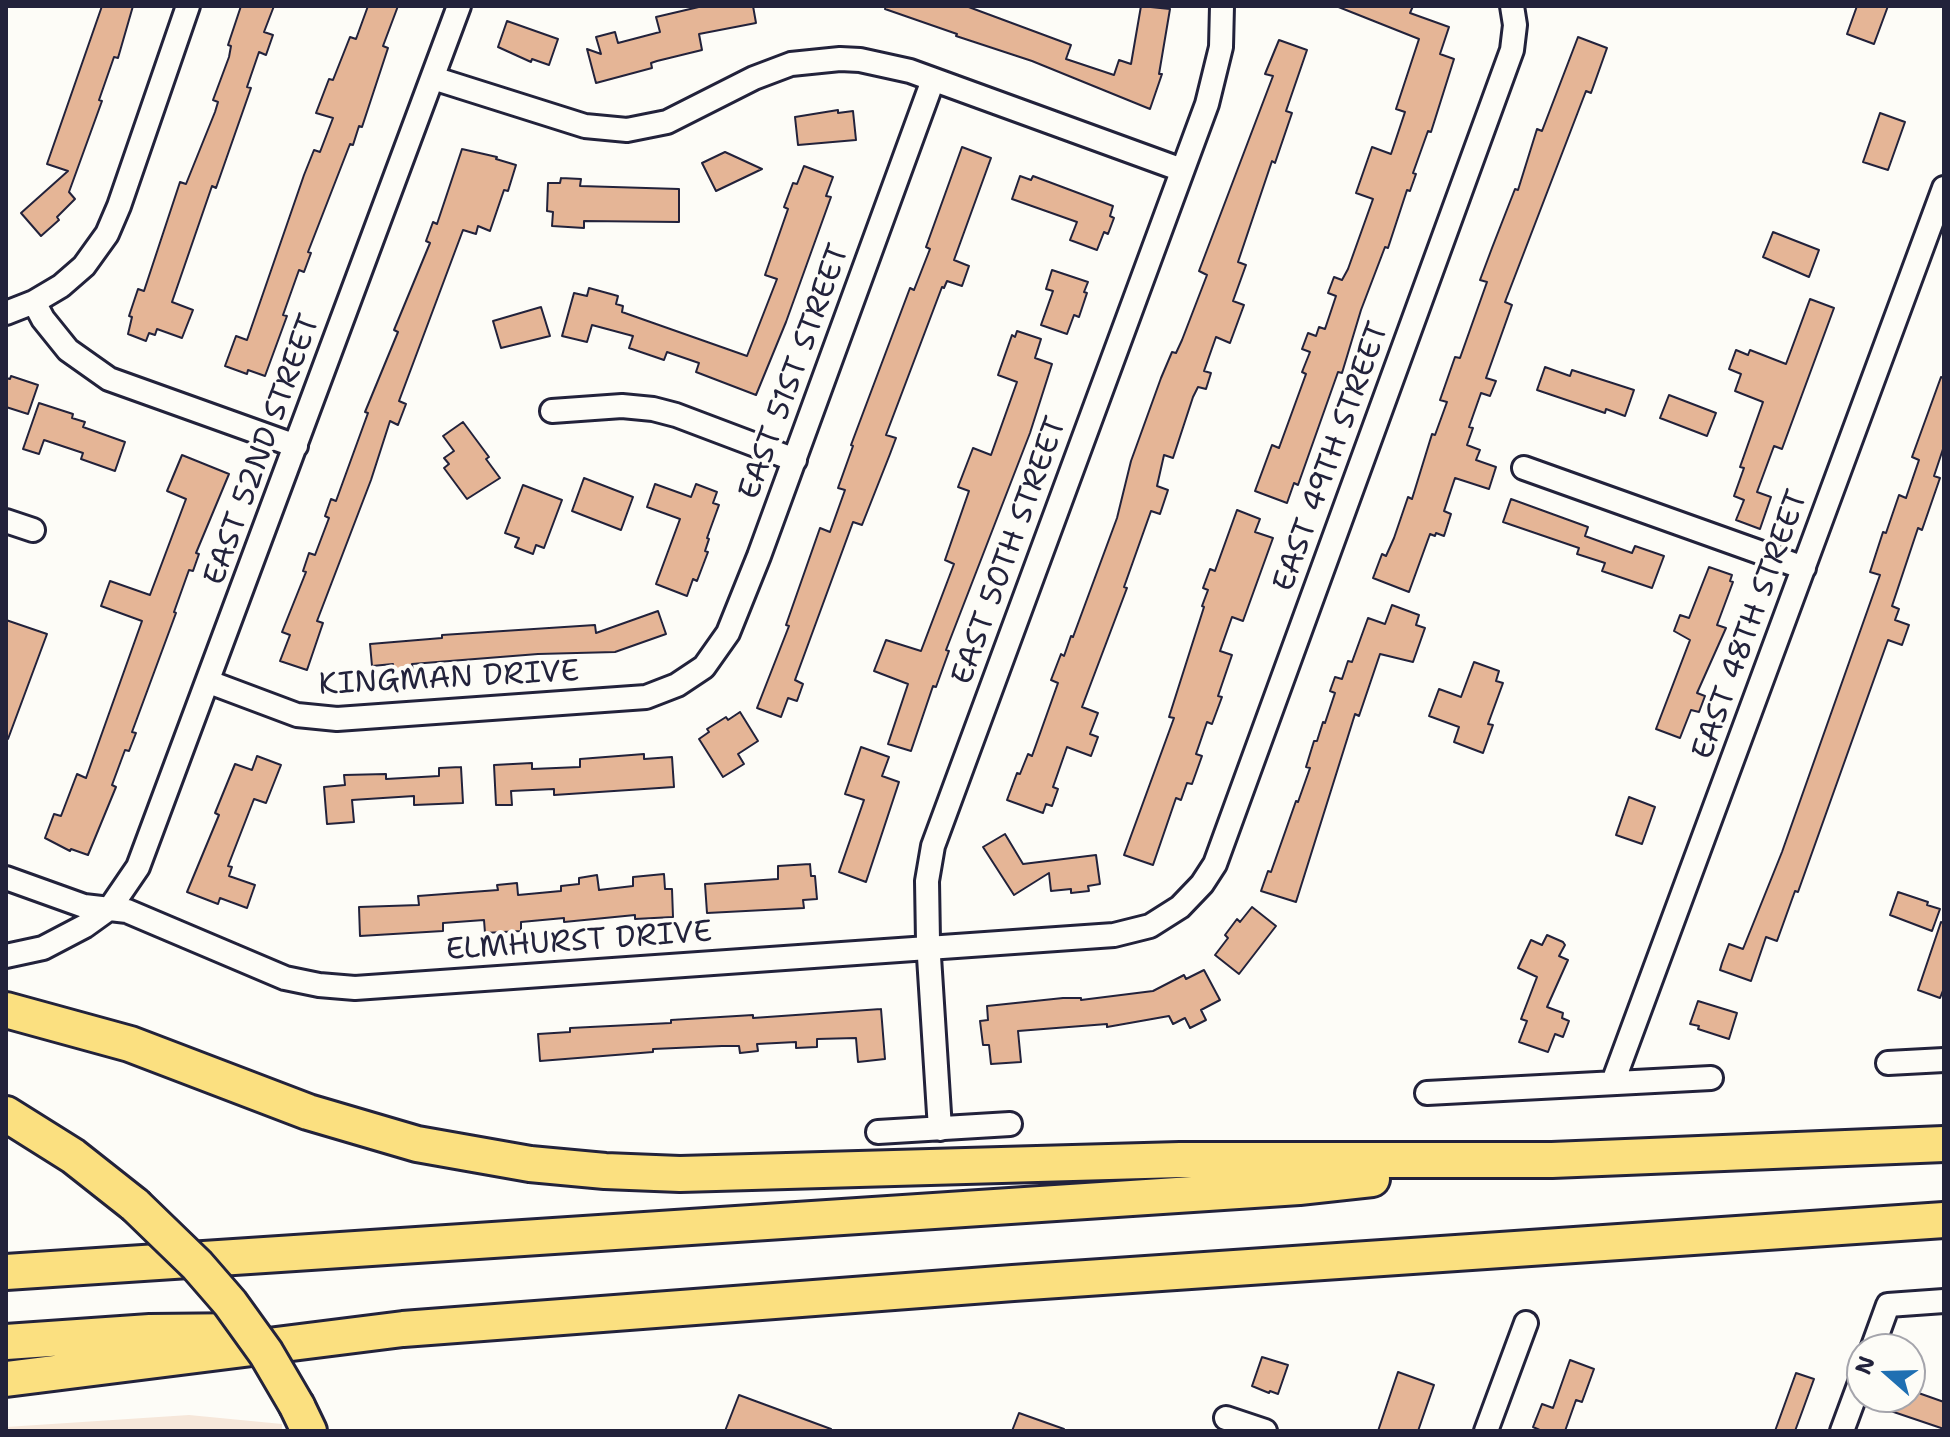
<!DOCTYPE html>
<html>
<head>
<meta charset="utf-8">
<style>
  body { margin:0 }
  #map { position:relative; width:1950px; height:1437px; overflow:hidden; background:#fdfcf7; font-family:"Shantell Sans",sans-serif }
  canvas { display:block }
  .frame { position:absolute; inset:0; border:8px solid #22223b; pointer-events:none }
  .north { position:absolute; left:1846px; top:1333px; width:80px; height:80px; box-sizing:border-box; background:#fdfcf7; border:2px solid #a5a5ac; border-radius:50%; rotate:290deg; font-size:22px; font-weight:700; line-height:32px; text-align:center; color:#22223b }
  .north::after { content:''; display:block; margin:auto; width:28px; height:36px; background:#1f6fb2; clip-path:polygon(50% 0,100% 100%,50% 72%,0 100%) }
</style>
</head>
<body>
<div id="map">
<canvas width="1950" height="1437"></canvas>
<div class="frame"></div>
<div class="north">N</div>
</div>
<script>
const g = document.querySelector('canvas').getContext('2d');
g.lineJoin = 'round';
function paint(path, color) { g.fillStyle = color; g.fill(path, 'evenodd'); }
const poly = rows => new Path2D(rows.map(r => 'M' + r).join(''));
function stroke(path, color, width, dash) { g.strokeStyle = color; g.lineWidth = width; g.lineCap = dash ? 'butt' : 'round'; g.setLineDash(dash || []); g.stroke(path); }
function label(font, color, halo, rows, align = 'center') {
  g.font = font + ' "Shantell Sans",sans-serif'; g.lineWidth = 8; g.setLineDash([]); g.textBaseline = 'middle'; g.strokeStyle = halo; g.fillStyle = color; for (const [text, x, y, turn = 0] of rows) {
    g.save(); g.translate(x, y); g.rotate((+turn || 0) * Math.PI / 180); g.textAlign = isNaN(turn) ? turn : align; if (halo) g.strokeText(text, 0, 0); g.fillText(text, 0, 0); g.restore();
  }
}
paint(poly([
  [189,1415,282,1424,282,1431,6,1431,6,1427]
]), '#f6e7da');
const building = poly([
  [102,6,133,6,118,58,114,57,99,100,102,101,69,192,75,199,57,217,59,220,41,236,21,213,68,171,47,164,102,6],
  [241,6,274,6,264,32,273,35,266,55,259,52,247,87,251,88,216,188,212,186,172,302,193,310,182,338,157,329,155,335,149,333,146,341,128,334,132,317,129,316,138,289,144,291,180,182,186,184,215,112,218,102,213,100,229,57,231,46,228,45,241,6],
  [368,6,398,6,383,46,388,48,362,127,359,126,353,145,350,144,308,252,311,253,304,272,299,270,283,315,287,316,265,376,248,370,247,374,225,366,236,336,247,340,304,175,314,150,320,152,333,118,316,113,329,79,333,80,350,37,356,39,368,6],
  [703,6,753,6,756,23,699,34,702,50,657,61,651,63,652,68,596,83,587,49,601,54,596,37,615,32,618,43,660,32,656,17,703,6],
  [886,6,966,6,1071,45,1066,59,1114,75,1119,60,1131,64,1141,6,1170,9,1159,74,1162,74,1150,109,1032,61,956,36,957,34,885,9,886,6],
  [1336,6,1413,6,1410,13,1449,27,1440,54,1454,59,1431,132,1428,131,1413,173,1416,174,1410,191,1407,190,1388,248,1385,247,1361,310,1342,373,1338,372,1298,485,1294,483,1287,503,1255,491,1272,445,1279,448,1306,374,1302,372,1310,352,1302,349,1308,333,1316,336,1319,327,1325,329,1336,296,1328,293,1334,277,1342,280,1348,269,1373,199,1356,193,1372,147,1391,154,1405,112,1396,109,1419,39,1336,6],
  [1857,6,1888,6,1874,44,1847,34,1857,6],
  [507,21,558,39,549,65,532,59,531,62,498,47,507,21],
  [1578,37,1607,48,1591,93,1586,91,1505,302,1512,305,1486,378,1496,381,1490,396,1481,393,1469,427,1473,428,1467,445,1480,450,1476,460,1496,467,1489,489,1455,478,1444,511,1451,514,1444,536,1436,533,1435,536,1430,534,1409,592,1373,578,1382,554,1386,556,1394,538,1408,497,1412,499,1432,434,1435,435,1447,402,1440,400,1455,357,1460,358,1487,282,1480,280,1492,248,1515,189,1518,190,1537,129,1542,131,1578,37],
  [1279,40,1307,50,1286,111,1292,113,1275,163,1272,161,1238,262,1246,265,1233,301,1244,305,1230,343,1216,337,1204,371,1211,373,1206,389,1198,387,1193,397,1173,458,1164,455,1157,486,1168,490,1160,514,1151,511,1124,587,1127,588,1082,707,1098,713,1090,734,1098,737,1091,756,1067,747,1053,787,1058,789,1052,806,1046,804,1043,813,1007,800,1017,773,1020,774,1028,754,1032,756,1058,683,1051,680,1061,654,1064,656,1071,636,1073,637,1117,518,1131,461,1161,378,1172,352,1176,353,1182,340,1207,275,1199,271,1273,76,1265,74,1279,40],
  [838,110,838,113,853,111,856,140,798,145,795,117,838,110],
  [1880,113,1905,122,1888,170,1863,162,1880,113],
  [962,147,991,158,954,260,969,266,962,286,947,281,944,288,942,287,886,435,896,438,890,454,862,525,853,522,795,680,803,684,797,701,788,698,781,717,757,708,789,626,786,625,820,528,830,532,845,490,838,488,853,446,851,445,910,288,914,290,930,249,926,247,962,147],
  [462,149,497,157,496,159,516,165,508,191,504,190,490,231,478,226,476,234,463,230,399,401,406,404,398,425,390,421,371,480,317,621,323,623,307,670,280,661,290,635,282,632,306,572,303,571,309,553,315,555,329,518,325,516,331,499,336,501,368,413,365,412,398,332,394,330,430,243,426,241,433,222,437,224,462,149],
  [725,152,762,169,716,191,702,163,725,152],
  [804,166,833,177,826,196,831,197,786,322,756,395,696,372,699,363,667,352,664,360,629,348,633,336,592,325,587,342,562,336,574,293,587,296,589,288,618,296,616,304,623,306,622,312,747,356,777,279,765,275,788,209,784,207,793,183,797,184,804,166],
  [1020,176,1031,180,1033,176,1113,206,1110,216,1114,218,1108,234,1104,232,1097,250,1070,240,1077,222,1012,199,1020,176],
  [561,178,581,179,580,186,679,189,679,222,584,221,584,228,552,226,553,212,547,211,548,183,560,183,561,178],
  [1773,232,1819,250,1809,277,1763,257,1773,232],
  [1052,270,1088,282,1084,292,1087,293,1079,317,1074,315,1067,334,1041,325,1053,291,1046,289,1052,270],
  [1810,299,1834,308,1782,449,1774,446,1757,492,1771,497,1760,529,1736,520,1744,500,1734,496,1744,468,1740,467,1763,402,1735,391,1741,374,1729,369,1736,350,1748,355,1750,350,1786,364,1810,299],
  [541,307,550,336,501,348,493,321,541,307],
  [1017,331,1041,339,1035,358,1052,364,1030,433,946,650,949,651,936,687,933,686,911,751,888,744,908,684,874,671,886,640,921,651,954,564,945,560,969,491,958,487,973,448,991,455,1017,382,998,375,1012,335,1015,337,1017,331],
  [1545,367,1570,376,1572,370,1634,390,1625,416,1606,409,1605,413,1537,390,1545,367],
  [11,376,38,385,28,414,6,407,6,378,10,379,11,376],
  [1941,377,1944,378,1944,446,1934,476,1940,478,1922,530,1918,528,1892,606,1899,609,1895,620,1909,625,1902,645,1888,640,1798,892,1795,891,1777,941,1766,937,1751,981,1720,970,1722,963,1729,944,1743,949,1782,852,1880,575,1870,572,1883,532,1886,533,1899,495,1906,498,1919,460,1912,457,1941,377],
  [1669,395,1716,413,1707,436,1660,418,1669,395],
  [39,403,73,414,72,418,85,422,83,427,125,442,115,471,81,459,83,453,44,440,39,454,23,449,39,403],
  [463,422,489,457,486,459,500,478,467,499,444,468,449,464,444,458,454,451,443,436,463,422],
  [182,455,229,474,196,553,199,554,193,571,189,570,174,612,176,613,132,732,136,733,129,751,125,750,112,785,116,787,88,855,71,849,70,851,45,838,54,814,61,816,77,774,86,778,142,621,101,606,110,581,150,595,186,499,167,491,182,455],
  [584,478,633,497,621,530,572,511,584,478],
  [655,484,691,497,696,484,717,492,713,503,719,505,707,538,709,539,705,551,708,552,697,581,693,579,687,596,656,584,680,519,647,507,655,484],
  [523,485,562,500,544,548,536,545,533,554,515,547,519,538,505,533,523,485],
  [1511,499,1588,527,1585,536,1632,553,1635,546,1664,556,1652,588,1602,571,1605,563,1577,554,1579,548,1503,522,1511,499],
  [1237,510,1260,519,1255,532,1273,538,1243,621,1232,617,1220,651,1232,655,1218,696,1222,697,1212,724,1207,722,1196,754,1202,756,1192,784,1187,783,1181,800,1176,798,1153,865,1124,855,1174,718,1169,717,1204,607,1202,606,1208,590,1203,588,1210,569,1215,571,1237,510],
  [1709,567,1732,575,1730,581,1733,582,1717,625,1726,628,1697,693,1705,696,1699,712,1691,710,1680,738,1656,729,1690,640,1674,631,1680,615,1689,618,1709,567],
  [1392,605,1419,615,1416,625,1425,628,1413,662,1380,654,1359,716,1355,714,1296,902,1261,891,1268,871,1271,872,1296,801,1298,802,1310,768,1306,767,1314,741,1317,741,1323,722,1325,723,1335,693,1330,691,1335,677,1342,679,1348,661,1352,662,1368,618,1385,624,1392,605],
  [658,611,666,634,615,652,538,654,412,664,413,672,394,674,393,664,372,666,370,644,442,638,442,635,595,625,596,633,658,611],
  [6,620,47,634,8,739,6,739,6,620],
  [1474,662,1499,671,1496,681,1503,683,1488,724,1493,725,1483,753,1454,742,1459,727,1429,716,1439,689,1461,697,1474,662],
  [740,712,758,741,738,754,744,764,723,777,699,739,709,732,707,729,726,717,728,720,740,712],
  [861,747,889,757,882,776,899,782,866,882,839,872,864,800,845,794,861,747],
  [644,754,644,759,672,757,674,787,554,795,554,789,511,791,512,805,496,805,494,765,532,763,532,769,580,767,580,759,644,754],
  [257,756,281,765,266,803,254,799,228,866,232,867,229,876,255,885,247,908,220,898,218,904,187,892,219,815,215,813,235,764,252,770,257,756],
  [461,767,463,803,414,805,414,796,352,800,354,822,327,824,324,787,345,785,344,775,386,774,386,779,439,776,439,768,461,767],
  [1629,797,1655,807,1642,844,1616,835,1629,797],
  [1005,834,1023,864,1096,855,1100,884,1088,886,1089,891,1071,893,1071,889,1051,891,1049,873,1014,895,983,847,1005,834],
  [810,864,811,876,815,876,817,899,803,900,804,908,707,913,705,884,778,879,778,866,810,864],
  [664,874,665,889,672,889,673,917,635,919,635,915,564,922,564,918,521,922,521,931,485,933,484,920,443,923,443,931,360,936,359,907,419,905,418,896,498,890,497,885,517,883,518,895,561,891,561,886,579,884,579,878,597,875,599,890,633,886,633,877,664,874],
  [1898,892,1928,902,1927,905,1940,909,1932,931,1890,915,1898,892],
  [1252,907,1276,926,1239,974,1215,955,1228,938,1225,935,1237,919,1240,922,1252,907],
  [1941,922,1944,923,1944,988,1940,998,1918,990,1941,922],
  [1547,935,1563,942,1565,945,1559,956,1568,960,1547,1007,1563,1013,1562,1018,1569,1021,1563,1037,1555,1034,1548,1052,1519,1042,1527,1021,1521,1019,1537,977,1518,968,1531,940,1542,945,1547,935],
  [1204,970,1220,1000,1201,1010,1206,1020,1190,1028,1185,1018,1173,1024,1169,1016,1107,1027,1107,1024,1018,1031,1021,1062,991,1064,989,1045,983,1045,980,1021,988,1020,987,1006,1063,998,1081,998,1081,1000,1153,991,1184,975,1186,979,1204,970],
  [1698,1001,1737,1013,1729,1039,1698,1029,1699,1026,1690,1024,1698,1001],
  [881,1009,885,1059,858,1062,856,1038,817,1039,817,1047,796,1048,796,1042,757,1044,758,1051,740,1053,739,1046,722,1046,653,1049,653,1052,540,1061,538,1034,570,1032,570,1028,671,1023,671,1020,753,1015,753,1018,881,1009],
  [1262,1357,1288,1365,1278,1394,1270,1391,1269,1393,1252,1386,1262,1357],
  [1570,1360,1594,1369,1582,1402,1576,1400,1565,1431,1542,1431,1533,1427,1542,1404,1553,1408,1570,1360],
  [1398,1372,1434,1385,1418,1431,1378,1431,1398,1372],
  [1796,1373,1814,1379,1802,1412,1795,1431,1775,1431,1796,1373],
  [1910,1390,1944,1402,1944,1429,1867,1403,1870,1397,1910,1397,1910,1390],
  [739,1395,831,1429,831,1431,725,1431,739,1395],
  [1019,1413,1064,1429,1063,1431,1012,1431,1019,1413]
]);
paint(building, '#e5b596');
stroke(building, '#22223b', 2);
const minor = poly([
  [433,78,585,126,627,130,667,122,754,78,791,64,840,59,860,60,910,71,1182,170],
  [34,302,43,319,68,350,109,379,296,446],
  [6,313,34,302,61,286,84,266,107,234,119,206,188,6],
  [552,411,622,406,653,409,676,415,795,460],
  [1524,468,1804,568],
  [6,521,33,530],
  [209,682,297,715,337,719,646,697,677,685,704,667,728,633,759,556,933,80],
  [6,878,84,906,127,911,285,978,319,985,355,988,1114,935,1150,926,1180,907,1202,884,1215,864,1512,50,1515,25,1512,6],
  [6,956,43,948,85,926,110,908,138,867,459,6],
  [1888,1063,1944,1060],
  [1613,1082,1944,188],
  [1427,1093,1711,1078],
  [940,1129,928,941,927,881,933,846,1207,104,1221,47,1222,6],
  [878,1132,1010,1124],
  [1872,1349,1888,1305,1944,1301],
  [1226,1418,1265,1431],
  [1486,1431,1526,1323],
  [1842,1431,1862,1377]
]);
const highway = poly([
  [6,1010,130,1044,308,1112,417,1144,530,1164,605,1171,680,1174,1180,1160,1552,1160,1944,1144],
  [6,1114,73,1156,135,1205],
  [6,1272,1299,1187,1372,1179],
  [6,1342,150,1332,249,1331],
  [6,1379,403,1329,1013,1283,1944,1220],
  [297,1406,309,1431]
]);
stroke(minor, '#22223b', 28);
stroke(highway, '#22223b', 40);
stroke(minor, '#fdfcf7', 22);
stroke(highway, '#fbe080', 34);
const highwayBridge = poly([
  [135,1205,197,1265,230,1303,266,1353,297,1406]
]);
stroke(highwayBridge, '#22223b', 40, []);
stroke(highwayBridge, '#fbe080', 34);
label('30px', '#22223b', '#fdfcf7', [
  ["EAST 51ST STREET",795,372,-70],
  ["EAST 52ND STREET",263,450,-70],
  ["EAST 49TH STREET",1332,457,-70],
  ["EAST 50TH STREET",1010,551,-70],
  ["EAST 48TH STREET",1751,625,-70],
  ["KINGMAN DRIVE",449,679,-3],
  ["ELMHURST DRIVE",579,942,-4]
]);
</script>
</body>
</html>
